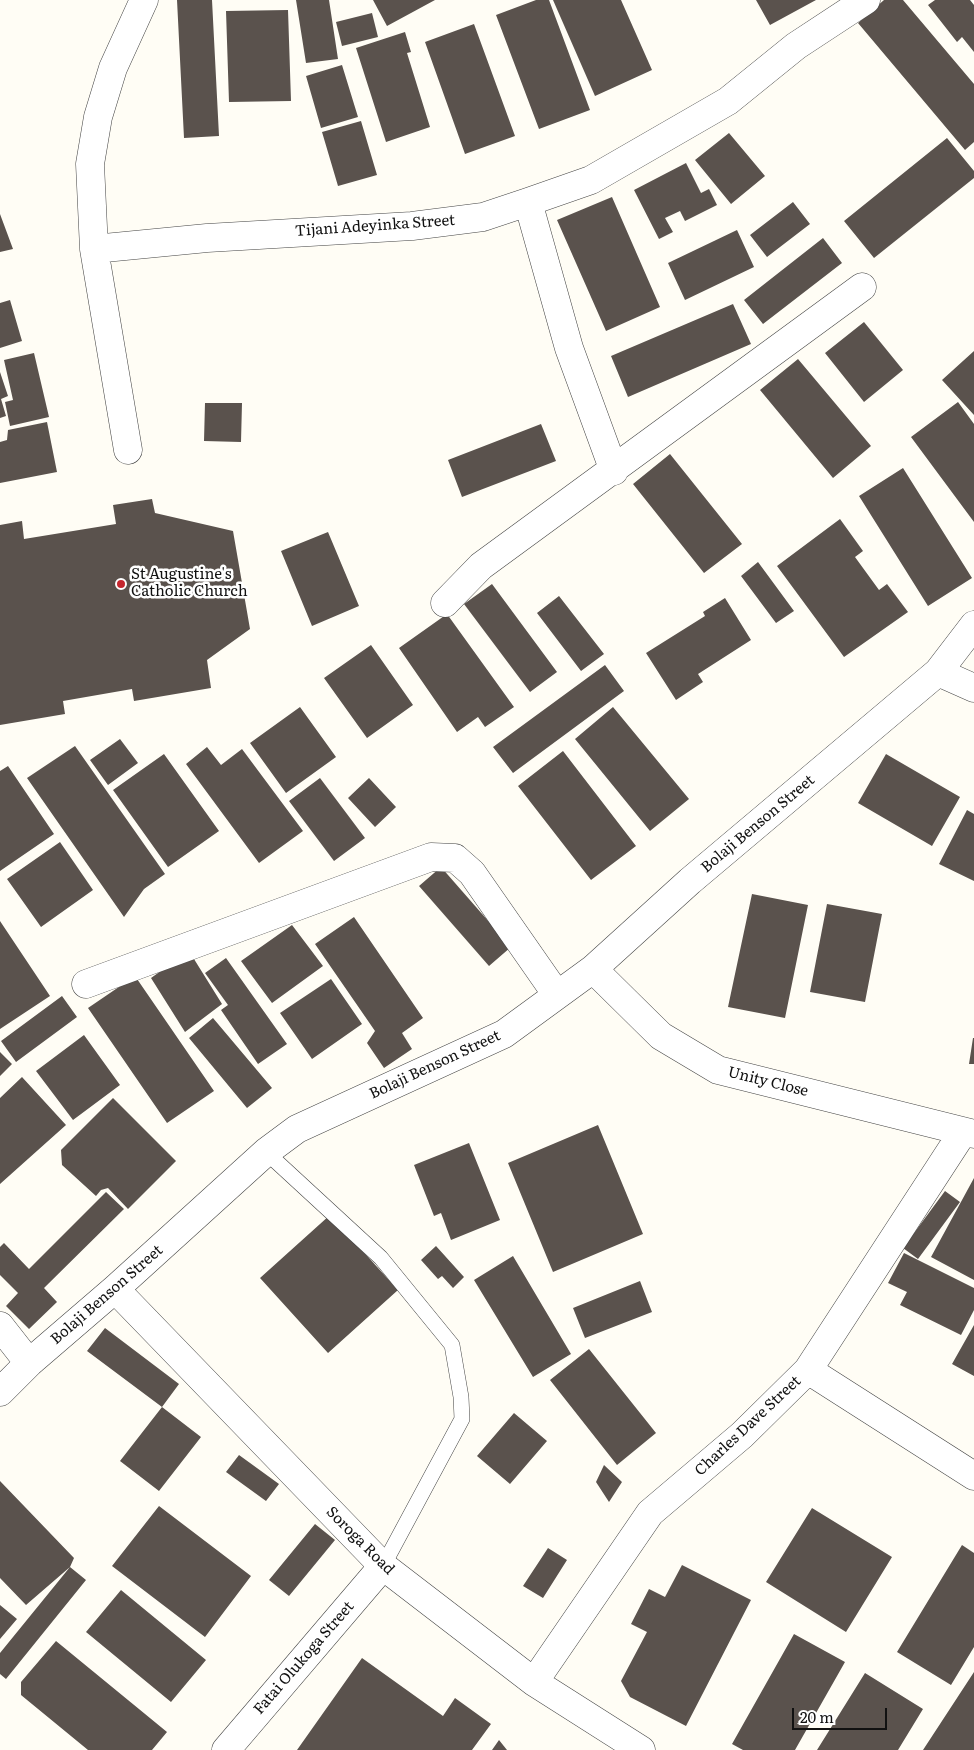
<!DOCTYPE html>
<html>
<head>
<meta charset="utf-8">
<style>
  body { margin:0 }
  #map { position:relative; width:974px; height:1750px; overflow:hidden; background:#fffdf5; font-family:Literata,serif }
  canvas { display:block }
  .scale { position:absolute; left:792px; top:1708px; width:95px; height:22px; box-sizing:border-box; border:2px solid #111; border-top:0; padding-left:6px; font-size:15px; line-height:18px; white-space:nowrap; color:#111; -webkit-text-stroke:4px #fff; paint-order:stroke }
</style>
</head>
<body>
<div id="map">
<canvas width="974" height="1750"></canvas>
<div class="scale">20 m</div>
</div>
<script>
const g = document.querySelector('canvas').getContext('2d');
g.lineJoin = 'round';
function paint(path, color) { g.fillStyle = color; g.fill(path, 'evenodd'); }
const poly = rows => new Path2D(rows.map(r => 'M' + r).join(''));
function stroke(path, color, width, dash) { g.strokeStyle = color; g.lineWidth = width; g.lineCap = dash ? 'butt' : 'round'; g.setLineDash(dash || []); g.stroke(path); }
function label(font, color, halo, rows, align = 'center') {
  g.font = font + ' Literata,serif'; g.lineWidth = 5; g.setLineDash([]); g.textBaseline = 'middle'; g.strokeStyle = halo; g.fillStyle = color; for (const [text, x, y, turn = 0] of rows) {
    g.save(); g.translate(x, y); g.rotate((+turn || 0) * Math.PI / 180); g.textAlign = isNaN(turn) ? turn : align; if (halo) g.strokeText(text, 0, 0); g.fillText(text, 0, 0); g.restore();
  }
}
paint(poly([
  [177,0,212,0,219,136,184,138],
  [296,0,329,0,338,59,306,63],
  [373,0,435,0,387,26],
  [536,0,549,0,590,110,539,129,496,15],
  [553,0,621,0,652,70,595,96],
  [756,0,816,0,770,25],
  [884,0,903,0,974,84,974,142,965,150,858,23],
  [935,0,970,0,974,5,974,52,962,37,957,42,928,5],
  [288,10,291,101,229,102,226,11],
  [372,13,378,37,342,46,336,22],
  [474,24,515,136,465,154,425,42],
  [405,32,411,52,407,53,430,127,386,142,356,48],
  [342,65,358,117,321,128,306,76],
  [361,121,377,175,338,186,322,132],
  [729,133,765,176,731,204,695,160],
  [947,138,974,171,974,178,874,258,844,221],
  [686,163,701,193,709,189,717,205,685,221,680,211,665,218,673,232,659,239,634,190],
  [612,197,660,307,606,331,557,220],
  [793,202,810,224,767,257,750,235],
  [0,214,13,249,0,252],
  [737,230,754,267,685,300,668,263],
  [823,238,842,263,763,324,744,300],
  [10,300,22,341,0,348,0,303],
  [733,304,751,344,628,397,611,356],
  [864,322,903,370,864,402,825,353],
  [974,351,974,415,942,380],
  [34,353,49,417,10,426,5,402,13,400,4,360],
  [798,359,871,446,833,478,760,390],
  [0,372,8,396,1,399,6,416,0,418],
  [958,402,974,424,974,522,911,437],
  [205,403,242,403,241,442,204,441],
  [47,422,57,472,0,483,0,442,7,440,8,430],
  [541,424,556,461,462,497,448,460],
  [670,454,742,544,704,573,633,484],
  [903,468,972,578,928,606,859,496],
  [152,499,155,513,233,531,250,629,207,660,211,688,134,701,132,689,63,701,65,714,0,725,0,525,22,521,24,539,116,524,113,505],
  [840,519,863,551,855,557,879,590,887,584,908,612,844,657,777,566],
  [328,532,359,606,312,626,281,551],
  [758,562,794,611,776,623,741,576],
  [492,584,557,672,530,692,464,604],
  [559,596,604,654,581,671,537,613],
  [725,598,751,640,698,674,703,682,676,700,646,653,705,616,703,612],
  [447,614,514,707,485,727,478,717,457,732,399,648],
  [371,645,413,705,367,738,324,678],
  [605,665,624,691,513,773,493,747],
  [300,707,336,757,286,793,250,743],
  [613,707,689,799,650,831,575,739],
  [120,739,138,763,108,785,90,760],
  [75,746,165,874,144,889,124,917,27,778],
  [207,747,221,765,242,749,303,831,259,863,186,764],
  [563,751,636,846,591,880,518,786],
  [164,754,219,831,168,867,113,790],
  [886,754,960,797,932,846,858,803],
  [8,766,54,834,0,871,0,771],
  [320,778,365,838,334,861,289,801],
  [369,778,396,807,375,827,348,798],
  [967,810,974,814,974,881,939,864],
  [60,842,93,890,41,927,7,879],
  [441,867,511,947,489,966,419,886],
  [752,894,808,905,785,1018,728,1007],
  [827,904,882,914,865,1002,810,992],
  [354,917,423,1018,402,1033,412,1049,384,1068,367,1043,375,1031,315,944],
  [0,921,50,996,0,1029],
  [292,925,323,966,272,1003,241,961],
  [189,951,222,1004,185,1032,151,978],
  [226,958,287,1044,258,1064,221,1010,228,1005,205,973],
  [135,976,214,1091,167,1123,88,1008],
  [331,979,362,1024,312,1059,280,1013],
  [62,996,77,1017,16,1062,1,1041],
  [213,1018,272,1088,247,1108,189,1038],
  [84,1035,120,1085,73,1120,36,1071],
  [973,1038,974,1038,974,1064,969,1064],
  [0,1052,12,1064,0,1076],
  [22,1077,66,1125,0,1184,0,1098],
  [113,1098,176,1161,128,1209,108,1188,101,1190,96,1196,62,1165,61,1150],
  [598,1125,643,1234,553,1272,508,1163],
  [469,1143,500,1220,451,1240,441,1213,434,1216,414,1165],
  [974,1178,974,1280,931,1257],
  [945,1191,960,1202,918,1259,903,1248],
  [106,1192,124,1209,44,1288,57,1302,29,1329,6,1306,18,1293,0,1275,0,1247,4,1243,29,1269],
  [330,1215,398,1290,328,1353,260,1278],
  [436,1246,464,1277,453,1288,442,1276,438,1279,421,1260],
  [904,1253,974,1288,974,1310,961,1335,900,1305,907,1292,888,1283],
  [513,1256,571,1354,533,1377,474,1280],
  [640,1281,652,1312,585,1338,573,1308],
  [974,1325,974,1376,952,1364],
  [105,1328,179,1384,162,1407,87,1351],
  [589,1349,656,1433,617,1465,550,1380],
  [162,1407,201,1437,159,1491,120,1461],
  [514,1413,547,1441,510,1484,477,1456],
  [239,1455,279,1484,266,1501,226,1472],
  [604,1465,622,1482,609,1502,596,1482],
  [0,1481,74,1558,70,1567,86,1580,6,1679,0,1674,0,1653,70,1567,26,1605,0,1578],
  [159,1506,251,1576,205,1637,112,1566],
  [812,1508,892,1557,846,1632,766,1582],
  [315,1524,335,1540,289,1596,269,1580],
  [962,1545,974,1553,974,1647,951,1685,897,1652],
  [548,1548,567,1560,543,1598,523,1586],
  [682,1565,751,1600,686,1726,630,1697,621,1681,647,1632,631,1624,649,1589,665,1597],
  [121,1590,206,1660,171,1702,86,1632],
  [0,1605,17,1619,0,1639],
  [794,1634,845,1662,795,1750,743,1750,732,1744],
  [56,1641,167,1732,152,1750,88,1750,21,1695,21,1682],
  [362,1658,443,1716,455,1698,491,1724,472,1750,297,1750],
  [974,1672,974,1750,923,1750],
  [865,1673,923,1709,898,1750,817,1750],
  [499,1740,507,1750,492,1750]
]), '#5a524d');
const lane = poly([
  [266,1152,381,1258,452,1345,461,1397,462,1419,383,1566]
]);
const street = poly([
  [528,202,569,348,614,471],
  [94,249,207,238,412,226,483,217,528,202,591,180,728,101,796,46,866,0],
  [128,450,94,249,90,164,98,117,113,68,144,0],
  [445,603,481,566,862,287],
  [938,672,974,688],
  [593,969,661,1036,718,1070,974,1134],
  [86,984,431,857,455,858,472,873,557,995],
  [115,1289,383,1566,534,1682,641,1750],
  [0,1326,29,1363],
  [808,1370,974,1476],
  [0,1392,29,1363,115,1289,266,1152,297,1129,504,1034,593,969,690,881,938,672,974,625],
  [534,1682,650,1513,742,1435,808,1370,963,1132],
  [226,1750,383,1566]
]);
stroke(lane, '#444', 16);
stroke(street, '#444', 29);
stroke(lane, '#fff', 15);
stroke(street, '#fff', 28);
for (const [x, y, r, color] of [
  [121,584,5,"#c4262e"]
]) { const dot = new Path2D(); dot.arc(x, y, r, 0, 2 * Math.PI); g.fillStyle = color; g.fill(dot); stroke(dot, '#fff', 2); }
label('15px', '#111', '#fff', [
  ["Tijani Adeyinka Street",375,226,-4],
  ["Bolaji Benson Street",758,824,-40],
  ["Bolaji Benson Street",435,1065,-25],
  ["Unity Close",768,1082,14],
  ["Bolaji Benson Street",107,1295,-41],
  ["Charles Dave Street",748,1426,-43],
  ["Soroga Road",360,1541,45],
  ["Fatai Olukoga Street",304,1658,-49]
]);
label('15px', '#111', '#fff', [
  ["St Augustine's",131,575],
  ["Catholic Church",131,592]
], 'left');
</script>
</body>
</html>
